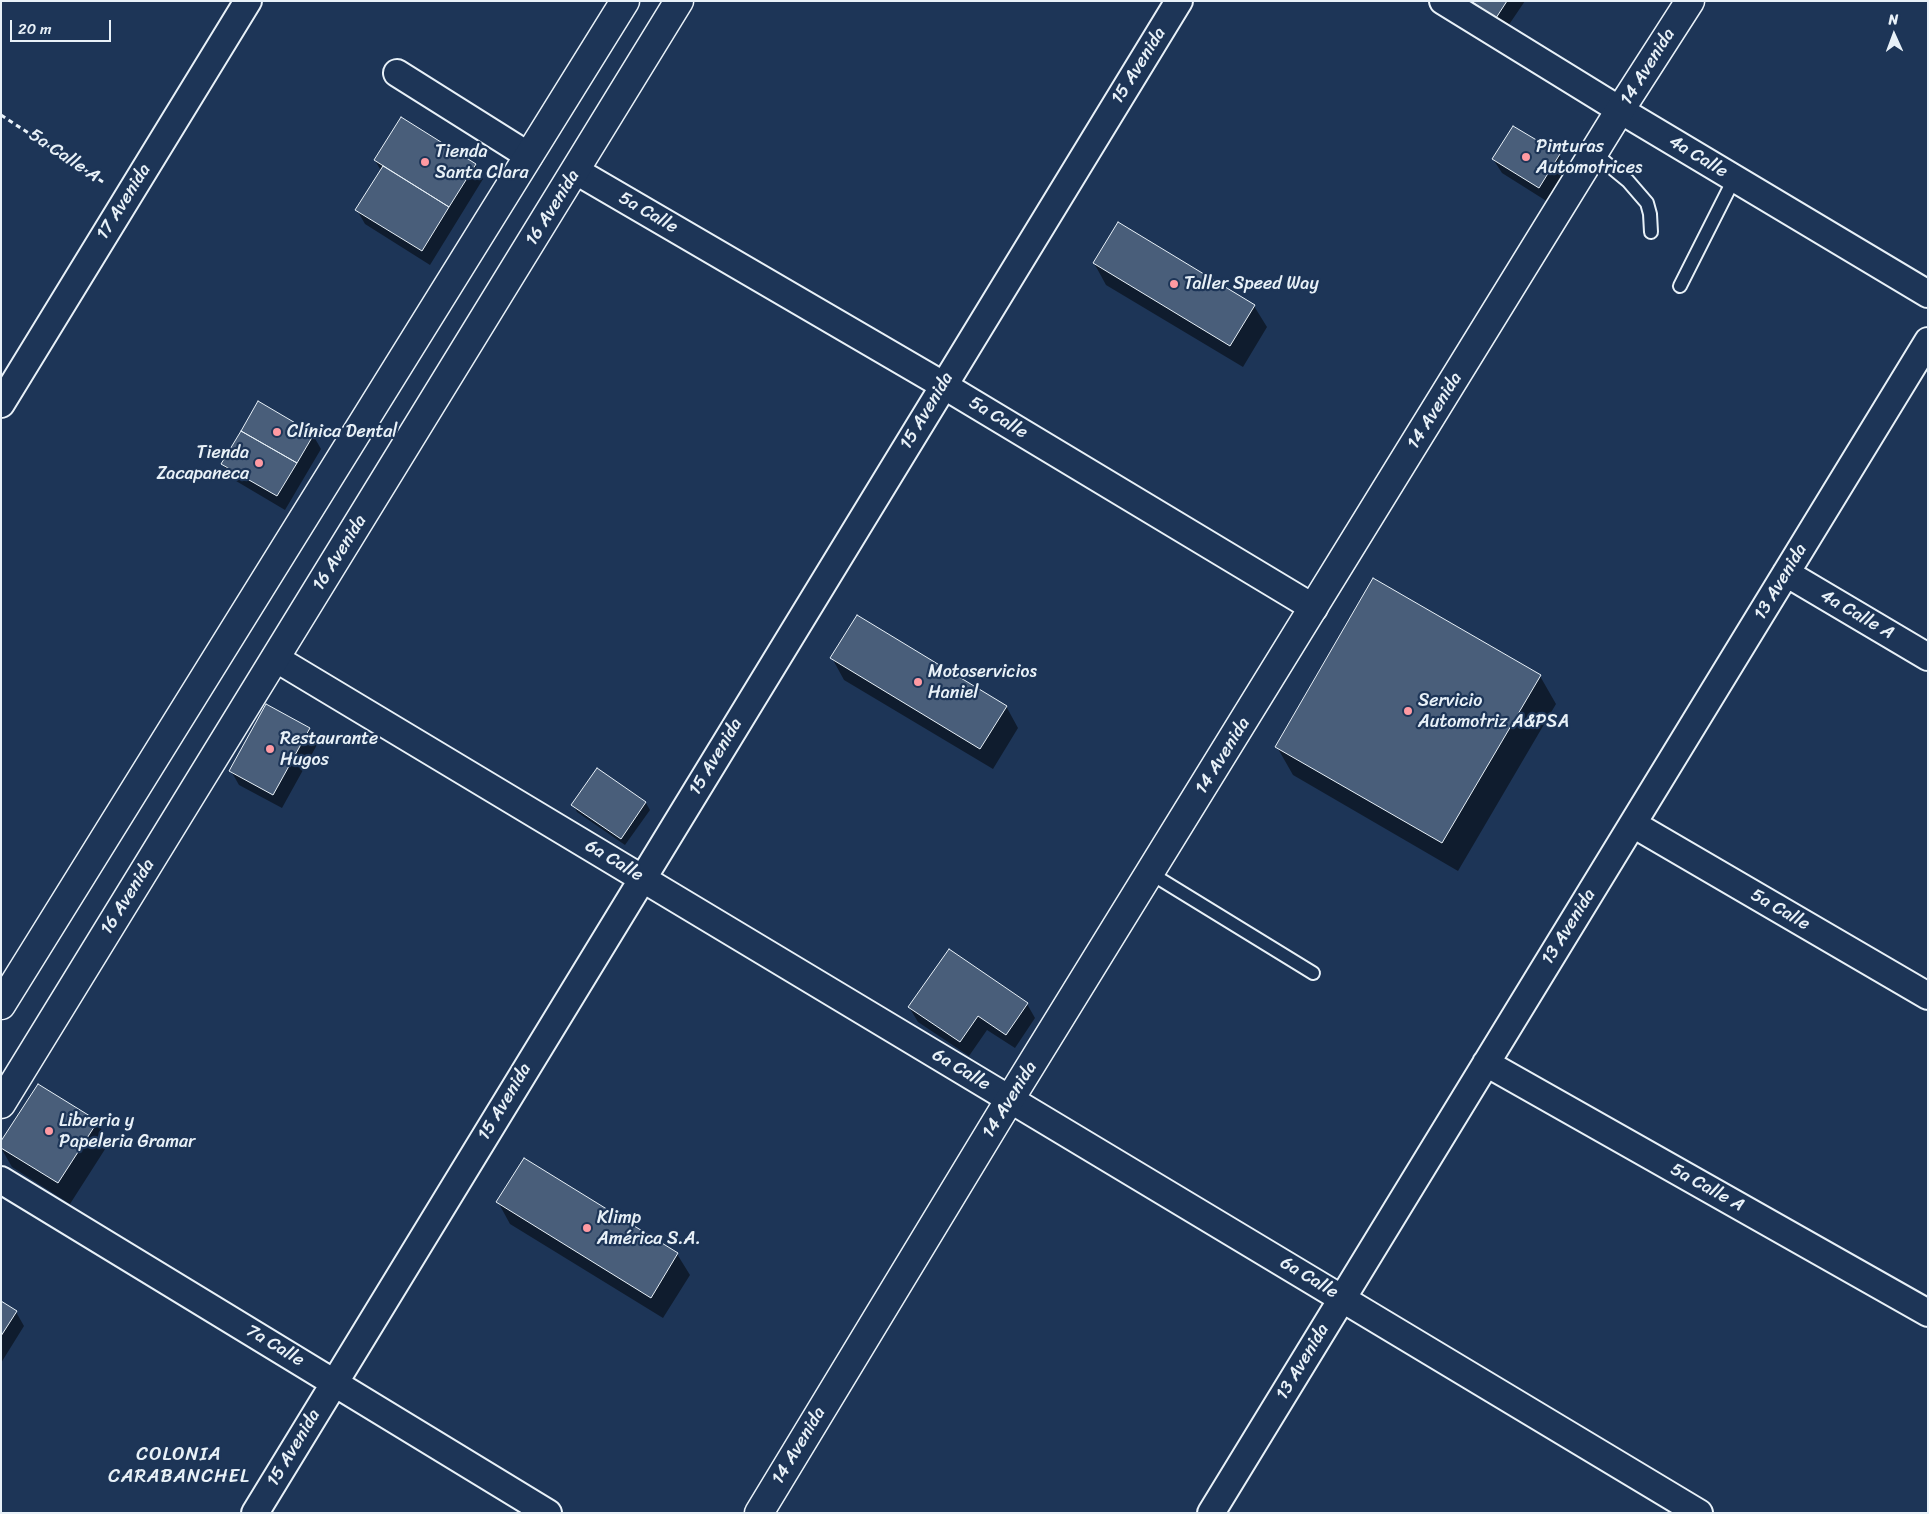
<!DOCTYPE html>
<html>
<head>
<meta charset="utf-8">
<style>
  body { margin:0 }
  #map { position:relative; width:1929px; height:1514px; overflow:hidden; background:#1d3557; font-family:Sriracha,sans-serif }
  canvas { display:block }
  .frame { position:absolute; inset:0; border:2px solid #e8f1f8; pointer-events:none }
  .north { position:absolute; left:1869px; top:10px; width:50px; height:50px; -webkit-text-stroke:4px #1d3557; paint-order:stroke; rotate:358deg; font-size:14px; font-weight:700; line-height:20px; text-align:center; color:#e8f1f8 }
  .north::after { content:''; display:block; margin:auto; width:18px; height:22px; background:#e8f1f8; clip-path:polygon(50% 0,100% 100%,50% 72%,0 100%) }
  .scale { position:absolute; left:10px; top:20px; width:101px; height:22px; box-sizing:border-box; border:2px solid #e8f1f8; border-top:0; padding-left:6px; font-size:15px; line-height:18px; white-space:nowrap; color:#e8f1f8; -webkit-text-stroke:4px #1d3557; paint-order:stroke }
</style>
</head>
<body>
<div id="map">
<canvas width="1929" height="1514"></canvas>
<div class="frame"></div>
<div class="north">N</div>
<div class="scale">20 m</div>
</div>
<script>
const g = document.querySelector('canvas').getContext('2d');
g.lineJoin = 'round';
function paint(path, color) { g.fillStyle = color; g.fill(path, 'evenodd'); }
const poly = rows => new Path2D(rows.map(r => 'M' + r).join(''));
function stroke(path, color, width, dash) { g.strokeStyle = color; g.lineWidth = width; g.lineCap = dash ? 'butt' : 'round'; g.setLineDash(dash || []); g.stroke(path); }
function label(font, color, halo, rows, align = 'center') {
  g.font = font + ' Sriracha,sans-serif'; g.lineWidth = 4.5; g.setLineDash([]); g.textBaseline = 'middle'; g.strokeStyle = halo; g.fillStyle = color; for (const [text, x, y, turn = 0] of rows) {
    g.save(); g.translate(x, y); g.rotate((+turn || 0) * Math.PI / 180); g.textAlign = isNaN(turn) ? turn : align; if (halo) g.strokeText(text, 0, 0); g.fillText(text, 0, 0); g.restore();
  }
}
paint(poly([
  [1463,1,1525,1,1504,32],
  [1559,155,1568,170,1548,202,1502,173,1493,159],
  [375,160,475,165,483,179,430,265,365,224,357,210,381,171],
  [1094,263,1254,306,1267,327,1243,367,1106,285],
  [313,435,321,449,285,510,231,478,223,464],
  [832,658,1006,706,1018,728,993,769,844,680],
  [1540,676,1556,704,1458,871,1293,775,1277,747],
  [309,729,318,743,282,808,239,785,231,771],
  [597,770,646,803,650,810,625,845,577,812,573,805],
  [1027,1004,1035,1018,1015,1048,987,1030,969,1056,918,1022,909,1007],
  [97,1122,109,1143,70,1204,12,1167,1,1148,1,1144],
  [498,1202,677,1254,690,1275,663,1318,510,1224],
  [1,1303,16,1312,24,1326,1,1363]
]), '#0007');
const building = poly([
  [1471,1,1507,1,1496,18,1471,1],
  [401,117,476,164,449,207,374,160,401,117],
  [1513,126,1560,154,1539,188,1492,159,1513,126],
  [383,166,449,207,422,251,355,210,383,166],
  [1118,222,1255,305,1230,346,1093,263,1118,222],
  [258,401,314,434,297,463,241,431,258,401],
  [241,431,297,463,277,496,221,464,241,431],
  [1373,578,1541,675,1442,843,1275,747,1373,578],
  [857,615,1007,706,980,749,830,658,857,615],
  [266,704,310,728,273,795,229,771,266,704],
  [597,768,646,802,621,839,571,805,597,768],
  [949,949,1028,1003,1006,1035,978,1016,960,1042,908,1007,949,949],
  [38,1084,98,1121,58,1183,1,1148,1,1141,38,1084],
  [524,1158,678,1253,651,1298,496,1202,524,1158],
  [1,1301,17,1311,1,1336,1,1301]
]);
paint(building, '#495e7a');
stroke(building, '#e8f1f8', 1);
const service = poly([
  [1594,153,1628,181,1647,203,1650,214,1651,232],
  [1680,286,1734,179],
  [1150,873,1313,973]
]);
const minor = poly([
  [1443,1,1620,110,1928,294],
  [397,73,529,156],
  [576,171,943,385,1314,608],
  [1,404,248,1],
  [1786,573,1928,657],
  [275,658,1699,1513],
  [1633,824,1928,996],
  [1486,1063,1928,1313],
  [1,1180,548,1513],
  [255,1513,1179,1],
  [1211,1513,1928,341]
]);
const tertiary = poly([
  [759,1513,1010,1099,1620,110,1690,1]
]);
const secondary = poly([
  [1,1005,625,1],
  [1,1104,679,1]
]);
stroke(service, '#e8f1f8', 16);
stroke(minor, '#e8f1f8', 30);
stroke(tertiary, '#e8f1f8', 31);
stroke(secondary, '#e8f1f8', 31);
stroke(poly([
  [1,115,103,182]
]), '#e8f1f8', 3, [5, 4]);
stroke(service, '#1d3557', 12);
stroke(minor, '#1d3557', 26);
stroke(tertiary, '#1d3557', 28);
stroke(secondary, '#1d3557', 28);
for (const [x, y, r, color] of [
  [1526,157,5,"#ff9aa2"],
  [425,162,5,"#ff9aa2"],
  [1174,284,5,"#ff9aa2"],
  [277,432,5,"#ff9aa2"],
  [259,463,5,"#ff9aa2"],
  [918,682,5,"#ff9aa2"],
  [1408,711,5,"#ff9aa2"],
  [270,749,5,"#ff9aa2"],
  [49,1131,5,"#ff9aa2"],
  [587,1228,5,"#ff9aa2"]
]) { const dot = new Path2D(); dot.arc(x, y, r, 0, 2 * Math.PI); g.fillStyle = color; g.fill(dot); stroke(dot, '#1d3557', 2); }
label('18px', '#e8f1f8', '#1d3557', [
  ["15 Avenida",1139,66,-58],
  ["14 Avenida",1648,67,-58],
  ["5a Calle A",64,156,34],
  ["4a Calle",1698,157,31],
  ["17 Avenida",124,202,-58],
  ["16 Avenida",553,208,-58],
  ["5a Calle",648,213,30],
  ["15 Avenida",927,411,-59],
  ["14 Avenida",1435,411,-58],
  ["5a Calle",998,418,31],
  ["16 Avenida",340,553,-58],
  ["13 Avenida",1781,582,-59],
  ["4a Calle A",1857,615,30],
  ["14 Avenida",1223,756,-58],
  ["15 Avenida",716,757,-59],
  ["6a Calle",614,861,31],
  ["16 Avenida",128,897,-58],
  ["5a Calle",1780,910,30],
  ["13 Avenida",1569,927,-58],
  ["6a Calle",961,1070,31],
  ["14 Avenida",1010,1100,-58],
  ["15 Avenida",505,1102,-59],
  ["5a Calle A",1707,1188,29],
  ["6a Calle",1309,1278,31],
  ["7a Calle",275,1346,31],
  ["13 Avenida",1303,1362,-59],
  ["14 Avenida",799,1446,-59],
  ["15 Avenida",294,1448,-59]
]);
label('18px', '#e8f1f8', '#1d3557', [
  ["Pinturas",1536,147],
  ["Automotrices",1536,168],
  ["Tienda",435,152],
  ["Santa Clara",435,173],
  ["Taller Speed Way",1184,284],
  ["Clínica Dental",287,432],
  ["Tienda",249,453,"right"],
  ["Zacapaneca",249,474,"right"],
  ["Motoservicios",928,672],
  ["Haniel",928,693],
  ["Servicio",1418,701],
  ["Automotriz A&PSA",1418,722],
  ["Restaurante",280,739],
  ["Hugos",280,760],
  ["Libreria y",59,1121],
  ["Papeleria Gramar",59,1142],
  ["Klimp",597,1218],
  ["América S.A.",597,1239]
], 'left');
g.letterSpacing = '1px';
label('19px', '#e8f1f8', '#1d3557', [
  ["COLONIA",179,1455],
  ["CARABANCHEL",179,1477]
]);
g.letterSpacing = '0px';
</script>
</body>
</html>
